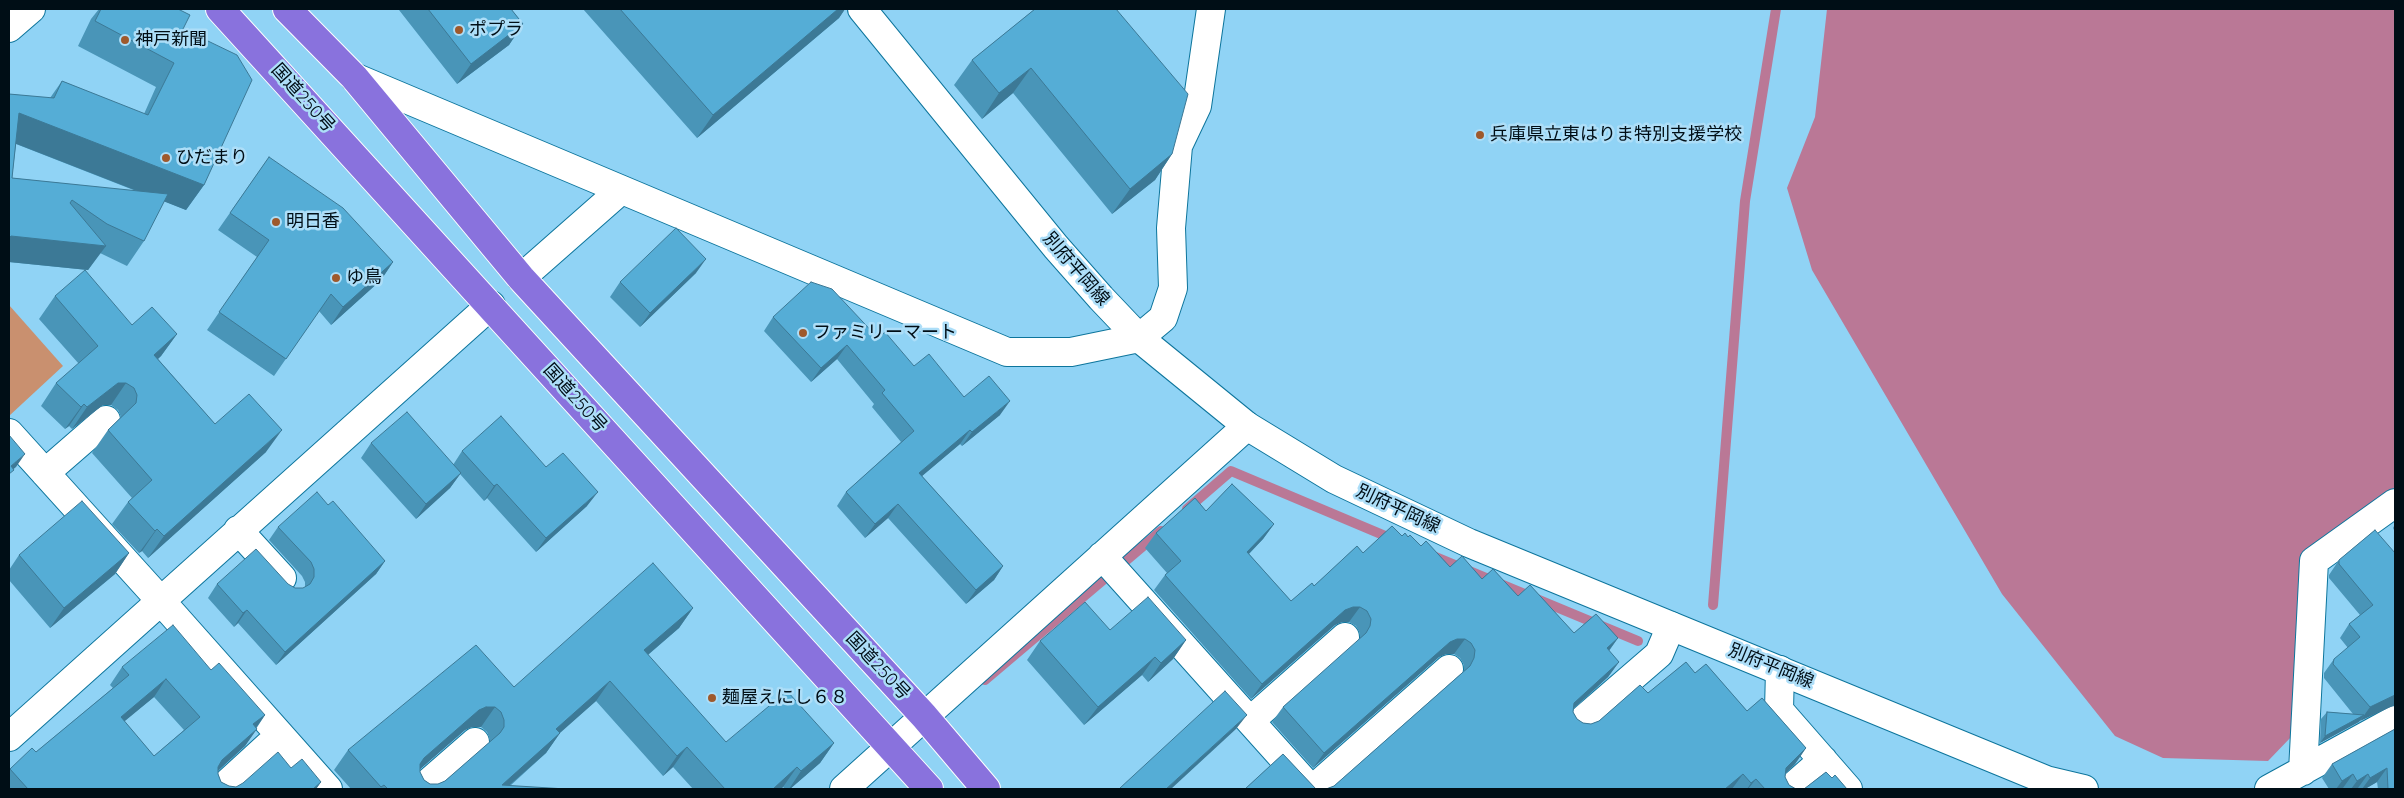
<!DOCTYPE html>
<html>
<head>
<meta charset="utf-8">
<style>
  body { margin:0 }
  #map { position:relative; width:2404px; height:798px; overflow:hidden; background:#90d3f5; font-family:Quicksand,sans-serif }
  canvas { display:block }
  .frame { position:absolute; inset:0; border:10px solid #000e16; pointer-events:none }
</style>
</head>
<body>
<div id="map">
<canvas width="2404" height="798"></canvas>
<div class="frame"></div>
</div>
<script>
const g = document.querySelector('canvas').getContext('2d');
g.lineJoin = 'round';
function paint(path, color) { g.fillStyle = color; g.fill(path, 'evenodd'); }
const poly = rows => new Path2D(rows.map(r => 'M' + r).join(''));
function stroke(path, color, width, dash) { g.strokeStyle = color; g.lineWidth = width; g.lineCap = dash ? 'butt' : 'round'; g.setLineDash(dash || []); g.stroke(path); }
function label(font, color, halo, rows, align = 'center') {
  g.font = font + ' Quicksand,"Noto Sans JP",sans-serif'; g.lineWidth = 5; g.setLineDash([]); g.textBaseline = 'middle'; g.strokeStyle = halo; g.fillStyle = color; for (const [text, x, y, turn = 0] of rows) {
    g.save(); g.translate(x, y); g.rotate((+turn || 0) * Math.PI / 180); g.textAlign = isNaN(turn) ? turn : align; if (halo) g.strokeText(text, 0, 0); g.fillText(text, 0, 0); g.restore();
  }
}
paint(poly([
  [9,305,63,366,9,416]
]), '#c9906f');
paint(poly([
  [1827,9,2395,9,2395,487,2301,555,2292,736,2268,761,2163,758,2115,736,2002,594,1812,270,1787,188,1815,117]
]), '#ba7896');
stroke(poly([
  [1187,509,1231,471,1395,540],
  [1431,555,1638,641],
  [1713,605,1745,201,1776,9],
  [985,680,1161,531]
]), '#ba7896', 10);
const street = poly([
  [521,278,621,190],
  [1139,338,1163,318,1173,288,1171,228,1178,146,1197,106,1211,9],
  [9,433,160,600,328,789],
  [45,473,106,420],
  [238,530,282,578],
  [1102,556,1311,789],
  [1780,670,1779,710,1848,789],
  [1250,721,1345,637],
  [1578,724,1659,654,1671,626],
  [9,737,491,305],
  [2303,771,2314,561,2395,503],
  [221,789,280,735],
  [421,789,475,742],
  [844,789,1247,426],
  [1313,789,1449,669],
  [1790,789,1823,760],
  [2269,789,2395,720]
]);
const secondary = poly([
  [862,9,1056,247,1101,298,1139,338,1247,426,1334,479,1469,543,2046,780,2084,789],
  [9,28,31,9],
  [354,77,1007,352,1071,352,1139,338]
]);
const highway = poly([
  [220,9,929,789],
  [287,9,354,77,521,278,924,716,986,789]
]);
stroke(street, '#0d759c', 30);
stroke(secondary, '#0d759c', 30);
stroke(highway, '#fff', 30);
stroke(street, '#fff', 28);
stroke(secondary, '#fff', 28);
stroke(highway, '#8972dd', 28);
paint(poly([
  [99,9,178,9,183,29,204,185,186,210,164,201,144,241,127,266,100,253,88,270,9,262,9,94,50,98,62,81,144,114,156,87,78,46,91,19],
  [16,144,136,191,12,178],
  [400,9,511,9,523,24,509,45,457,84,399,10],
  [583,9,845,9,839,18,697,138],
  [1035,9,1172,154,1155,180,1112,214,1013,93,982,119,954,85,972,60],
  [269,157,393,262,381,280,331,325,319,311,274,376,207,330,257,257,218,230],
  [696,273,640,327,610,297,620,282],
  [55,296,132,325,177,334,161,356,158,359,215,424,266,452,148,558,142,551,139,553,112,524,128,502,132,498,92,453,108,430,121,417,118,410,111,405,103,405,72,429,69,426,65,429,41,406,56,383,79,364,39,319],
  [773,317,878,338,914,366,964,397,1000,415,962,446,960,444,922,476,1003,566,994,580,966,604,888,518,865,538,837,506,846,492,901,442,872,407,874,404,837,359,811,382,764,331],
  [371,443,453,465,462,451,546,467,587,506,536,552,487,498,484,501,460,474,450,488,416,519,361,458],
  [1232,484,1274,524,1263,539,1249,554,1291,601,1312,583,1314,586,1357,546,1363,553,1392,526,1402,536,1405,533,1408,537,1410,535,1421,546,1426,541,1450,567,1462,556,1482,579,1493,569,1518,596,1530,585,1574,633,1596,614,1618,638,1609,651,1619,662,1608,677,1574,709,1573,712,1577,719,1583,723,1591,724,1599,721,1640,685,1648,693,1686,662,1695,673,1706,664,1747,711,1762,698,1806,748,1795,764,1786,773,1785,777,1789,785,1796,789,1804,789,1826,772,1832,778,1835,775,1847,789,1245,789,1283,754,1316,789,1326,789,1334,786,1464,671,1464,665,1460,658,1454,654,1446,654,1439,657,1313,768,1272,722,1283,707,1360,639,1360,634,1356,626,1349,622,1342,622,1335,625,1251,699,1154,590,1165,575,1167,573,1145,548,1156,533,1195,498,1206,511],
  [328,505,385,561,376,574,276,665,238,623,234,627,208,598,217,584,295,588,303,588,305,587,305,582,302,576,269,540,278,527],
  [2395,524,2395,532,2393,528],
  [2375,530,2395,704,2359,721,2320,743,2321,719,2327,712,2353,714,2324,678,2324,673,2334,659,2348,648,2340,638,2349,624,2360,615,2329,578,2329,575,2339,560],
  [129,553,115,574,50,628,9,580,9,570,19,555],
  [693,608,679,628,648,655,726,742,834,743,820,763,790,789,785,789,783,787,781,789,693,789,673,767,663,776,596,701,559,733,560,733,546,753,510,786,566,789,351,789,334,770,348,750,514,687],
  [472,727,481,727,487,732,490,740,490,742,445,781,438,784,430,784,424,780,420,772,420,769,465,730],
  [1110,630,1186,640,1173,659,1148,682,1142,675,1084,725,1027,660,1040,641],
  [122,667,211,670,265,715,245,746,218,771,218,774,221,782,229,786,236,787,291,768,321,782,316,789,9,789,9,771,10,769,36,752,113,688,110,685],
  [154,697,184,730,154,756,124,721],
  [2395,729,2395,789,2378,789,2377,782,2365,789,2359,789,2358,788,2356,789,2344,789,2343,788,2341,789,2329,789,2322,778,2332,764]
]), '#4995b8');
paint(poly([
  [838,9,845,9,839,18,697,138,713,115],
  [523,24,509,45,457,84,471,64],
  [1031,68,1013,93,982,119,999,93],
  [19,113,204,185,186,210,9,141],
  [1172,154,1155,180,1112,214,1130,189],
  [11,236,106,246,88,270,9,262,9,238],
  [706,259,696,273,640,327,650,313],
  [393,262,381,280,331,325,343,307],
  [177,334,161,356,138,377,154,355],
  [847,345,837,359,811,382,821,368],
  [118,383,126,383,111,405,103,405,72,429,87,407],
  [1010,401,1000,415,962,446,972,432],
  [84,404,69,426,65,429,81,407],
  [282,430,266,452,148,558,164,536],
  [970,430,960,444,909,487,919,473],
  [25,454,16,467,9,473,11,466],
  [461,473,450,488,416,519,426,504],
  [497,484,487,498,484,501,494,486],
  [598,492,587,506,536,552,546,538],
  [898,504,888,518,865,538,875,524],
  [1274,524,1263,539,1236,567,1247,552],
  [157,529,142,551,139,553,155,531],
  [129,553,115,574,50,628,64,608],
  [385,561,376,574,276,665,285,652],
  [1003,566,994,580,966,604,976,590],
  [1353,607,1360,607,1349,622,1342,622,1335,625,1251,699,1262,684,1345,610],
  [693,608,679,628,630,670,644,650],
  [247,610,238,623,234,627,243,613],
  [1618,638,1607,653,1607,648],
  [1457,639,1465,639,1454,654,1446,654,1439,657,1313,768,1324,753,1450,642],
  [1186,640,1173,659,1148,682,1161,663],
  [1155,657,1142,675,1084,725,1098,707],
  [1619,662,1608,677,1563,718,1574,703],
  [166,679,154,697,108,735,121,717],
  [610,681,596,701,542,749,556,729],
  [2395,695,2395,705,2360,721,2370,707],
  [486,707,495,707,481,727,472,727,465,730,410,778,424,758,479,710],
  [265,715,253,732,253,724],
  [1247,715,1236,729,1171,789,1166,789],
  [2364,715,2359,722,2320,743,2325,736],
  [257,729,245,746,210,778,222,760],
  [560,733,546,753,505,789,502,785],
  [834,743,820,763,790,789,789,789,801,771],
  [687,747,673,767,663,776,677,756],
  [1806,748,1795,764,1775,784,1786,768],
  [797,767,783,787,781,789,773,789],
  [2387,768,2377,782,2365,789,2362,789,2370,778],
  [1743,774,1732,789,1725,789],
  [2353,774,2343,788,2341,789,2336,789,2342,781],
  [2368,774,2358,788,2356,789,2351,789,2357,781],
  [1756,779,1748,789,1747,789,1751,783],
  [321,782,316,789,313,789]
]), '#3c7996');
const building = poly([
  [101,9,178,9,190,15,183,29,237,55,252,80,204,185,19,113,12,178,168,194,144,241,107,224,72,200,70,203,106,246,11,236,9,238,9,94,54,98,62,81,148,115,174,63,95,21,101,9],
  [428,9,511,9,523,24,471,64,428,9],
  [620,9,838,9,713,115,620,9],
  [1035,9,1116,9,1188,94,1172,154,1130,189,1031,68,999,93,972,60,1035,9],
  [269,157,343,208,393,262,343,307,331,294,286,359,219,312,269,240,230,213,269,157],
  [676,228,706,259,650,313,620,282,676,228],
  [85,270,132,325,152,307,177,334,154,355,215,424,249,394,282,430,164,536,157,529,155,531,128,502,152,480,108,430,136,403,137,395,134,388,126,383,118,383,87,407,84,404,81,407,56,383,98,346,55,296,85,270],
  [811,282,832,289,878,338,885,332,914,366,929,354,964,397,989,376,1010,401,972,432,970,430,919,473,1003,566,976,590,898,504,875,524,846,492,914,431,882,393,885,390,847,345,821,368,773,317,811,282],
  [407,412,461,473,426,504,371,443,407,412],
  [501,416,546,467,563,453,598,492,546,538,497,484,494,486,462,451,501,416],
  [9,435,25,454,11,466,14,470,9,474,9,435],
  [1232,484,1274,524,1247,552,1291,601,1312,583,1314,586,1357,546,1363,553,1392,526,1402,536,1405,533,1408,537,1410,535,1421,546,1426,541,1450,567,1462,556,1482,579,1493,569,1518,596,1530,585,1574,633,1596,614,1618,638,1607,648,1619,662,1574,703,1573,712,1577,719,1583,723,1591,724,1599,721,1640,685,1648,693,1686,662,1695,673,1706,664,1747,711,1762,698,1806,748,1786,768,1785,777,1789,785,1796,789,1804,789,1826,772,1832,778,1835,775,1847,789,1765,789,1756,779,1751,783,1743,774,1725,789,1245,789,1283,754,1316,789,1326,789,1334,786,1470,666,1474,658,1475,650,1471,643,1465,639,1457,639,1450,642,1324,753,1283,707,1366,633,1370,626,1371,619,1367,611,1360,607,1353,607,1345,610,1262,684,1165,575,1181,561,1156,533,1195,498,1206,511,1232,484],
  [317,492,328,505,333,501,385,561,285,652,247,610,243,613,217,584,256,549,288,584,295,588,303,588,310,584,314,577,314,569,311,562,278,527,317,492],
  [82,501,129,553,64,608,19,555,82,501],
  [2375,530,2395,553,2395,695,2370,707,2333,664,2334,659,2360,637,2349,624,2373,605,2339,564,2339,560,2375,530],
  [653,563,693,608,644,650,726,742,787,691,834,743,801,771,797,767,773,789,725,789,687,747,677,756,610,681,556,729,560,733,502,785,566,789,388,789,384,785,381,787,348,750,476,645,514,687,653,563],
  [486,707,495,707,501,712,504,720,504,727,500,733,445,781,438,784,430,784,424,780,420,772,420,764,424,758,479,710,486,707],
  [1148,597,1186,640,1161,663,1155,657,1098,707,1040,641,1085,602,1110,630,1148,597],
  [173,625,211,670,219,663,265,715,253,724,257,729,222,760,218,767,218,774,221,782,229,786,236,787,243,783,278,752,291,768,302,759,321,782,313,789,28,789,10,769,32,748,36,752,129,675,122,667,173,625],
  [166,679,200,717,154,756,121,717,166,679],
  [1225,691,1247,715,1166,789,1122,789,1120,788,1225,691],
  [2327,712,2364,715,2325,736,2327,712],
  [2395,729,2395,789,2388,789,2387,768,2370,778,2368,774,2357,781,2353,774,2342,781,2332,764,2395,729]
]);
paint(building, '#55add6');
stroke(building, '#3c7996', 1);
for (const [x, y, r, color] of [
  [459,30,5,"#9e592c"],
  [125,40,5,"#9e592c"],
  [1480,135,5,"#9e592c"],
  [166,158,5,"#9e592c"],
  [276,222,5,"#9e592c"],
  [336,278,5,"#9e592c"],
  [803,333,5,"#9e592c"],
  [712,698,5,"#9e592c"]
]) { const dot = new Path2D(); dot.arc(x, y, r, 0, 2 * Math.PI); g.fillStyle = color; g.fill(dot); stroke(dot, '#addef8', 2); }
label('18px', '#000e16', '#addef8', [
  ["ポプラ",469,30],
  ["神戸新聞",135,40],
  ["兵庫県立東はりま特別支援学校",1490,135],
  ["ひだまり",176,158],
  ["明日香",286,222],
  ["ゆ鳥",346,278],
  ["ファミリーマート",813,333],
  ["麺屋えにし６８",722,698]
], 'left');
label('18px', '#000e16', '#addef8', [
  ["国道250号",303,98,48],
  ["別府平岡線",1076,269,49],
  ["国道250号",575,398,48],
  ["別府平岡線",1398,509,25],
  ["国道250号",878,666,47],
  ["別府平岡線",1771,666,22]
]);
</script>
</body>
</html>
